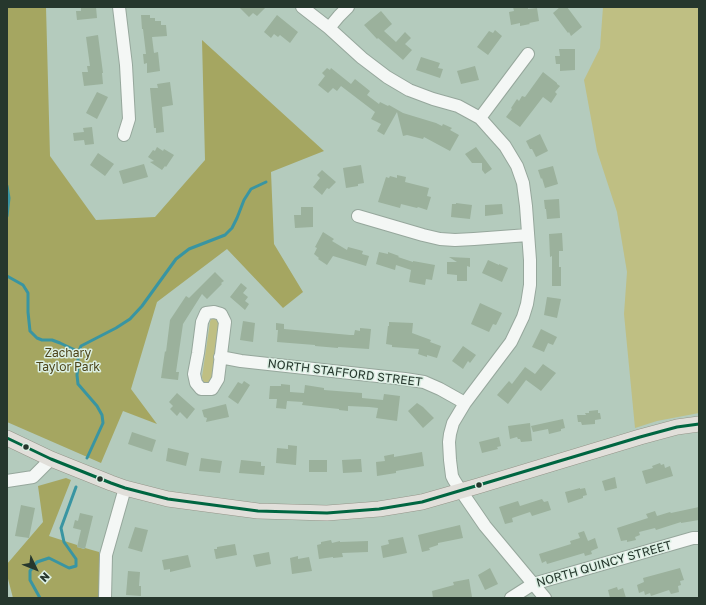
<!DOCTYPE html>
<html>
<head>
<meta charset="utf-8">
<style>
  body { margin:0 }
  #map { position:relative; width:706px; height:605px; overflow:hidden; background:#b4cbbd; font-family:"Golos Text",sans-serif }
  canvas { display:block }
  .frame { position:absolute; inset:0; border:8px solid #26372d; pointer-events:none }
  .north { position:absolute; left:16px; top:549px; width:40px; height:40px; -webkit-text-stroke:3px #dbefe3; paint-order:stroke; rotate:133deg; font-size:11px; font-weight:700; line-height:16px; text-align:center; color:#26372d }
  .north::after { content:''; display:block; margin:auto; width:14px; height:18px; background:#26372d; clip-path:polygon(50% 0,100% 100%,50% 72%,0 100%) }
</style>
</head>
<body>
<div id="map">
<canvas width="706" height="605"></canvas>
<div class="frame"></div>
<div class="north">N</div>
</div>
<script>
const g = document.querySelector('canvas').getContext('2d');
g.lineJoin = 'round';
function paint(path, color) { g.fillStyle = color; g.fill(path, 'evenodd'); }
const poly = rows => new Path2D(rows.map(r => 'M' + r).join(''));
function stroke(path, color, width, dash) { g.strokeStyle = color; g.lineWidth = width; g.lineCap = dash ? 'butt' : 'round'; g.setLineDash(dash || []); g.stroke(path); }
function label(font, color, halo, rows, align = 'center') {
  g.font = font + ' "Golos Text",sans-serif'; g.lineWidth = 3; g.setLineDash([]); g.textBaseline = 'middle'; g.strokeStyle = halo; g.fillStyle = color; for (const [text, x, y, turn = 0] of rows) {
    g.save(); g.translate(x, y); g.rotate((+turn || 0) * Math.PI / 180); g.textAlign = isNaN(turn) ? turn : align; if (halo) g.strokeText(text, 0, 0); g.fillText(text, 0, 0); g.restore();
  }
}
paint(poly([
  [603,7,699,7,699,413,657,421,635,428,624,314,627,272,617,212,597,151,584,80,600,48],
  [213,318,217,318,220,323,212,379,209,383,205,383,203,381,202,377,210,322,211,319]
]), '#bfbf83');
paint(poly([
  [7,7,46,7,50,156,96,220,155,217,205,160,202,40,324,151,271,172,274,244,303,292,283,308,227,249,157,302,131,389,157,424,123,411,101,463,7,422],
  [66,478,71,480,49,536,77,545,77,547,84,549,85,548,99,552,99,598,13,598,7,575,7,564,43,522,38,486]
]), '#a5a661');
stroke(poly([
  [7,186,9,198,7,216],
  [7,276,23,285,28,293,28,312,30,331,37,338,42,340,52,340,60,343,75,350,78,353],
  [87,458,103,423,102,415,97,406,78,384,77,375,78,367,78,353,81,346,116,328,130,319,142,306,176,259,189,249,225,235,232,228,237,218,244,200,251,189,266,182],
  [40,598,30,580,30,571,37,562,49,558,69,568,76,566,76,559,64,542,61,528,76,487]
]), '#3995a2', 3);
paint(poly([
  [81,7,96,7,97,18,77,20,76,11,81,11],
  [239,7,266,7,257,16,253,13,249,17],
  [513,7,528,7,528,9,537,8,539,21,529,23,530,24,520,26,520,23,511,25,509,12,514,11],
  [560,7,567,7,582,27,571,36,569,32,568,33,553,13],
  [381,11,392,24,384,31,396,42,405,32,411,38,405,44,412,50,403,60,378,38,377,39,364,25],
  [141,15,150,15,150,18,155,18,155,21,161,21,161,25,166,25,167,36,152,37,154,53,158,52,160,71,147,73,147,63,144,64,143,54,146,54,143,29,142,29],
  [277,15,298,32,290,43,280,35,278,37,274,34,271,38,264,32],
  [495,30,502,36,488,55,477,47,489,31,493,33],
  [98,35,103,73,102,73,103,84,84,86,82,72,88,72,87,66,90,66,86,37],
  [559,49,575,49,575,70,560,71,560,64,556,64,555,56,560,56],
  [421,57,440,63,438,68,443,69,440,78,416,70],
  [475,66,479,80,461,84,457,71],
  [327,68,330,70,331,68,351,84,355,79,370,91,367,95,379,104,380,102,388,106,389,105,403,113,436,123,442,126,443,124,452,128,450,130,459,135,450,151,424,137,423,139,407,135,403,136,397,112,384,135,377,131,381,124,371,119,375,112,341,86,337,91,333,88,328,93,318,85,325,76,322,73],
  [543,72,557,83,557,84,560,86,555,92,557,94,551,103,543,97,520,127,506,117,512,109,511,108,517,99,519,101,522,96,525,97],
  [170,82,173,105,162,107,164,132,156,133,156,128,154,128,150,88,158,88,157,84],
  [97,92,108,97,97,119,86,113],
  [92,127,94,144,85,145,84,140,74,141,73,133,84,132,83,128],
  [540,134,548,151,536,157,532,149,530,149,526,141],
  [157,147,163,151,164,149,174,155,166,167,165,166,162,170,150,162,154,161,148,157,153,150,155,151],
  [476,147,492,169,485,174,482,170,482,163,472,163,465,154],
  [98,153,114,164,105,176,90,165],
  [144,164,148,177,123,184,119,171],
  [361,165,364,183,358,184,358,186,346,188,343,168],
  [553,166,558,184,545,188,542,178,541,179,538,170],
  [322,170,336,182,329,189,327,188,322,195,313,187,320,178,317,175],
  [397,175,406,177,405,182,429,188,427,196,431,197,427,210,418,207,417,208,401,204,400,208,378,202,386,177,389,178,390,176,397,178],
  [559,199,560,218,547,219,546,209,545,209,544,200],
  [456,203,472,205,470,219,451,217,452,204,456,204],
  [502,204,503,214,485,216,485,205],
  [301,207,313,207,313,227,295,228,294,215,301,215],
  [323,232,334,239,332,241,347,250,348,247,363,251,362,254,369,256,366,266,333,256,327,265,318,259,319,258,314,254,317,248,315,247],
  [562,233,563,251,559,251,559,267,561,267,561,286,552,286,552,256,550,257,549,234],
  [379,252,388,254,388,252,399,256,398,257,413,262,413,261,435,265,432,280,426,279,425,285,409,282,411,270,396,265,395,270,376,264],
  [449,257,470,258,470,267,467,266,467,281,457,281,457,275,447,274,447,262,457,262],
  [488,260,499,265,499,264,508,268,502,282,482,273],
  [215,272,224,281,221,283,222,284,207,299,202,294,183,324,176,372,179,372,178,380,161,378,165,351,166,352,170,320,186,296,189,298],
  [241,283,247,288,243,293,248,297,245,301,249,304,245,310,230,297],
  [547,297,561,299,557,318,544,315],
  [480,303,502,313,496,325,493,324,489,332,471,324],
  [243,321,255,323,253,342,240,340],
  [389,322,413,323,412,333,431,340,430,342,441,346,437,358,427,355,427,357,418,354,419,349,392,347,392,345,386,344,388,326,389,326],
  [276,323,284,324,284,329,350,335,354,335,355,330,360,331,360,328,371,329,369,349,338,347,338,348,315,346,315,345,277,342,278,330,276,330],
  [541,329,557,337,553,345,548,343,544,352,532,347],
  [463,346,476,355,470,363,468,361,463,369,452,361],
  [543,364,556,373,541,391,526,380,508,404,497,395,509,381,512,384,525,367,535,374],
  [244,381,250,385,238,404,228,397,238,382,242,384],
  [281,384,290,385,290,392,304,393,305,385,324,388,324,390,362,393,362,398,383,400,384,394,400,396,397,421,376,418,378,408,369,407,348,406,348,411,339,410,339,409,302,405,303,402,287,401,286,409,276,408,277,399,269,399,270,386,281,386],
  [177,393,195,409,187,419,180,412,177,416,170,409,173,406,169,402],
  [417,403,423,407,434,418,423,428,408,411],
  [226,404,229,417,206,422,207,418,204,417,202,410],
  [598,410,598,413,600,413,601,419,595,420,595,424,582,425,581,422,578,422,577,415,586,415,585,413,589,413,589,411],
  [563,419,565,428,561,429,561,431,549,434,548,429,533,432,531,426],
  [530,423,532,441,521,442,520,439,518,439,517,437,510,439,508,426],
  [132,432,156,440,152,452,128,444],
  [499,437,501,446,497,447,498,449,482,453,479,442],
  [288,445,297,446,296,465,276,463,277,448,288,449],
  [168,448,189,453,186,466,166,461],
  [422,452,424,466,396,471,396,473,377,476,376,462,385,461,384,456,394,454,394,457],
  [201,458,222,461,220,473,199,471],
  [361,459,362,472,343,473,342,460],
  [241,460,261,462,261,466,265,466,264,475,239,473],
  [309,460,327,460,327,472,309,472],
  [660,463,661,465,664,464,665,468,670,466,673,476,646,484,642,471,653,468,652,466],
  [615,477,617,488,605,491,602,481],
  [580,488,580,489,585,488,587,495,583,496,583,498,568,503,565,492],
  [542,499,544,502,548,501,551,510,532,516,530,512,512,518,513,522,505,524,499,507,518,501,520,506],
  [21,505,35,508,29,538,15,536],
  [699,507,699,520,681,523,681,522,656,530,655,528,639,532,640,535,635,537,636,540,627,542,627,540,621,541,617,528,648,518,646,514,655,511,657,516,670,512,671,513],
  [80,513,93,516,85,549,77,547,81,530,73,528,75,520,78,521],
  [460,525,463,538,438,543,438,545,429,548,430,550,422,552,418,535],
  [135,527,148,530,142,552,128,548],
  [584,531,588,541,595,538,598,548,591,551,592,554,585,556,584,553,547,564,546,561,542,563,539,554,571,544,570,541,580,538,578,533],
  [403,537,407,553,383,558,381,546,389,544,388,540],
  [331,540,332,543,340,541,340,542,368,541,368,552,342,553,343,557,333,558,333,557,319,559,317,545,321,544,321,542],
  [235,544,237,555,216,559,214,549,217,549,217,547],
  [269,552,271,564,256,567,253,555],
  [188,555,191,567,170,572,170,569,164,570,162,560],
  [298,556,298,559,309,557,312,571,292,574,290,558],
  [490,568,498,584,485,590,478,575],
  [680,568,684,580,680,581,681,585,678,586,679,592,671,594,669,590,651,596,650,593,645,595,644,591,639,593,637,585,644,582,643,578],
  [128,571,140,572,139,586,141,586,141,596,126,595],
  [469,579,472,597,467,598,433,598,432,591,454,585,453,582],
  [617,587,618,590,623,588,626,598,610,598,608,590]
]), '#9bb19c');
const minor = poly([
  [119,7,126,65,129,119,124,135],
  [302,7,329,28,362,58,387,77,409,90,433,99,458,106,480,118,505,146,517,166,523,183,526,206,530,260,530,285,527,304,523,317,511,342,465,403,453,423,450,434,449,442,450,460,452,476,454,480,461,491,485,526,545,598],
  [329,28,339,16,348,7],
  [480,118,528,54],
  [358,216,423,235,440,239,455,240,474,239,528,235],
  [214,312,221,314,225,322,218,379,212,389,201,389,196,383,194,374,198,353,202,322,206,313,214,312],
  [220,357,241,361,405,379,424,382,440,389,465,403],
  [7,481,33,477,51,459],
  [105,598,106,555,125,488],
  [511,598,533,584,693,538,699,538]
]);
const major = poly([
  [7,438,51,459,111,483,125,488,168,499,258,511,327,513,379,509,422,502,478,486,640,437,677,427,699,424]
]);
stroke(minor, '#96a79c', 14);
stroke(major, '#949489', 16);
stroke(minor, '#f4f7f5', 12);
stroke(major, '#e1dfda', 15);
stroke(poly([
  [7,438,51,459,111,483,125,488,168,499,258,511,327,513,379,509,422,502,640,437,677,427,699,424]
]), '#006641', 3);
for (const [x, y, r, color] of [
  [26,447,3.5,"#26372d"],
  [100,479,3.5,"#26372d"],
  [479,485,3.5,"#26372d"]
]) { const dot = new Path2D(); dot.arc(x, y, r, 0, 2 * Math.PI); g.fillStyle = color; g.fill(dot); stroke(dot, '#dbefe3', 1.5); }
label('12px', '#4d451b', '#dbefe3', [
  ["Zachary",68,353],
  ["Taylor Park",68,367]
]);
label('12px', '#26372d', '#dbefe3', [
  ["NORTH STAFFORD STREET",345,373,7],
  ["NORTH QUINCY STREET",604,564,-16]
]);
</script>
</body>
</html>
